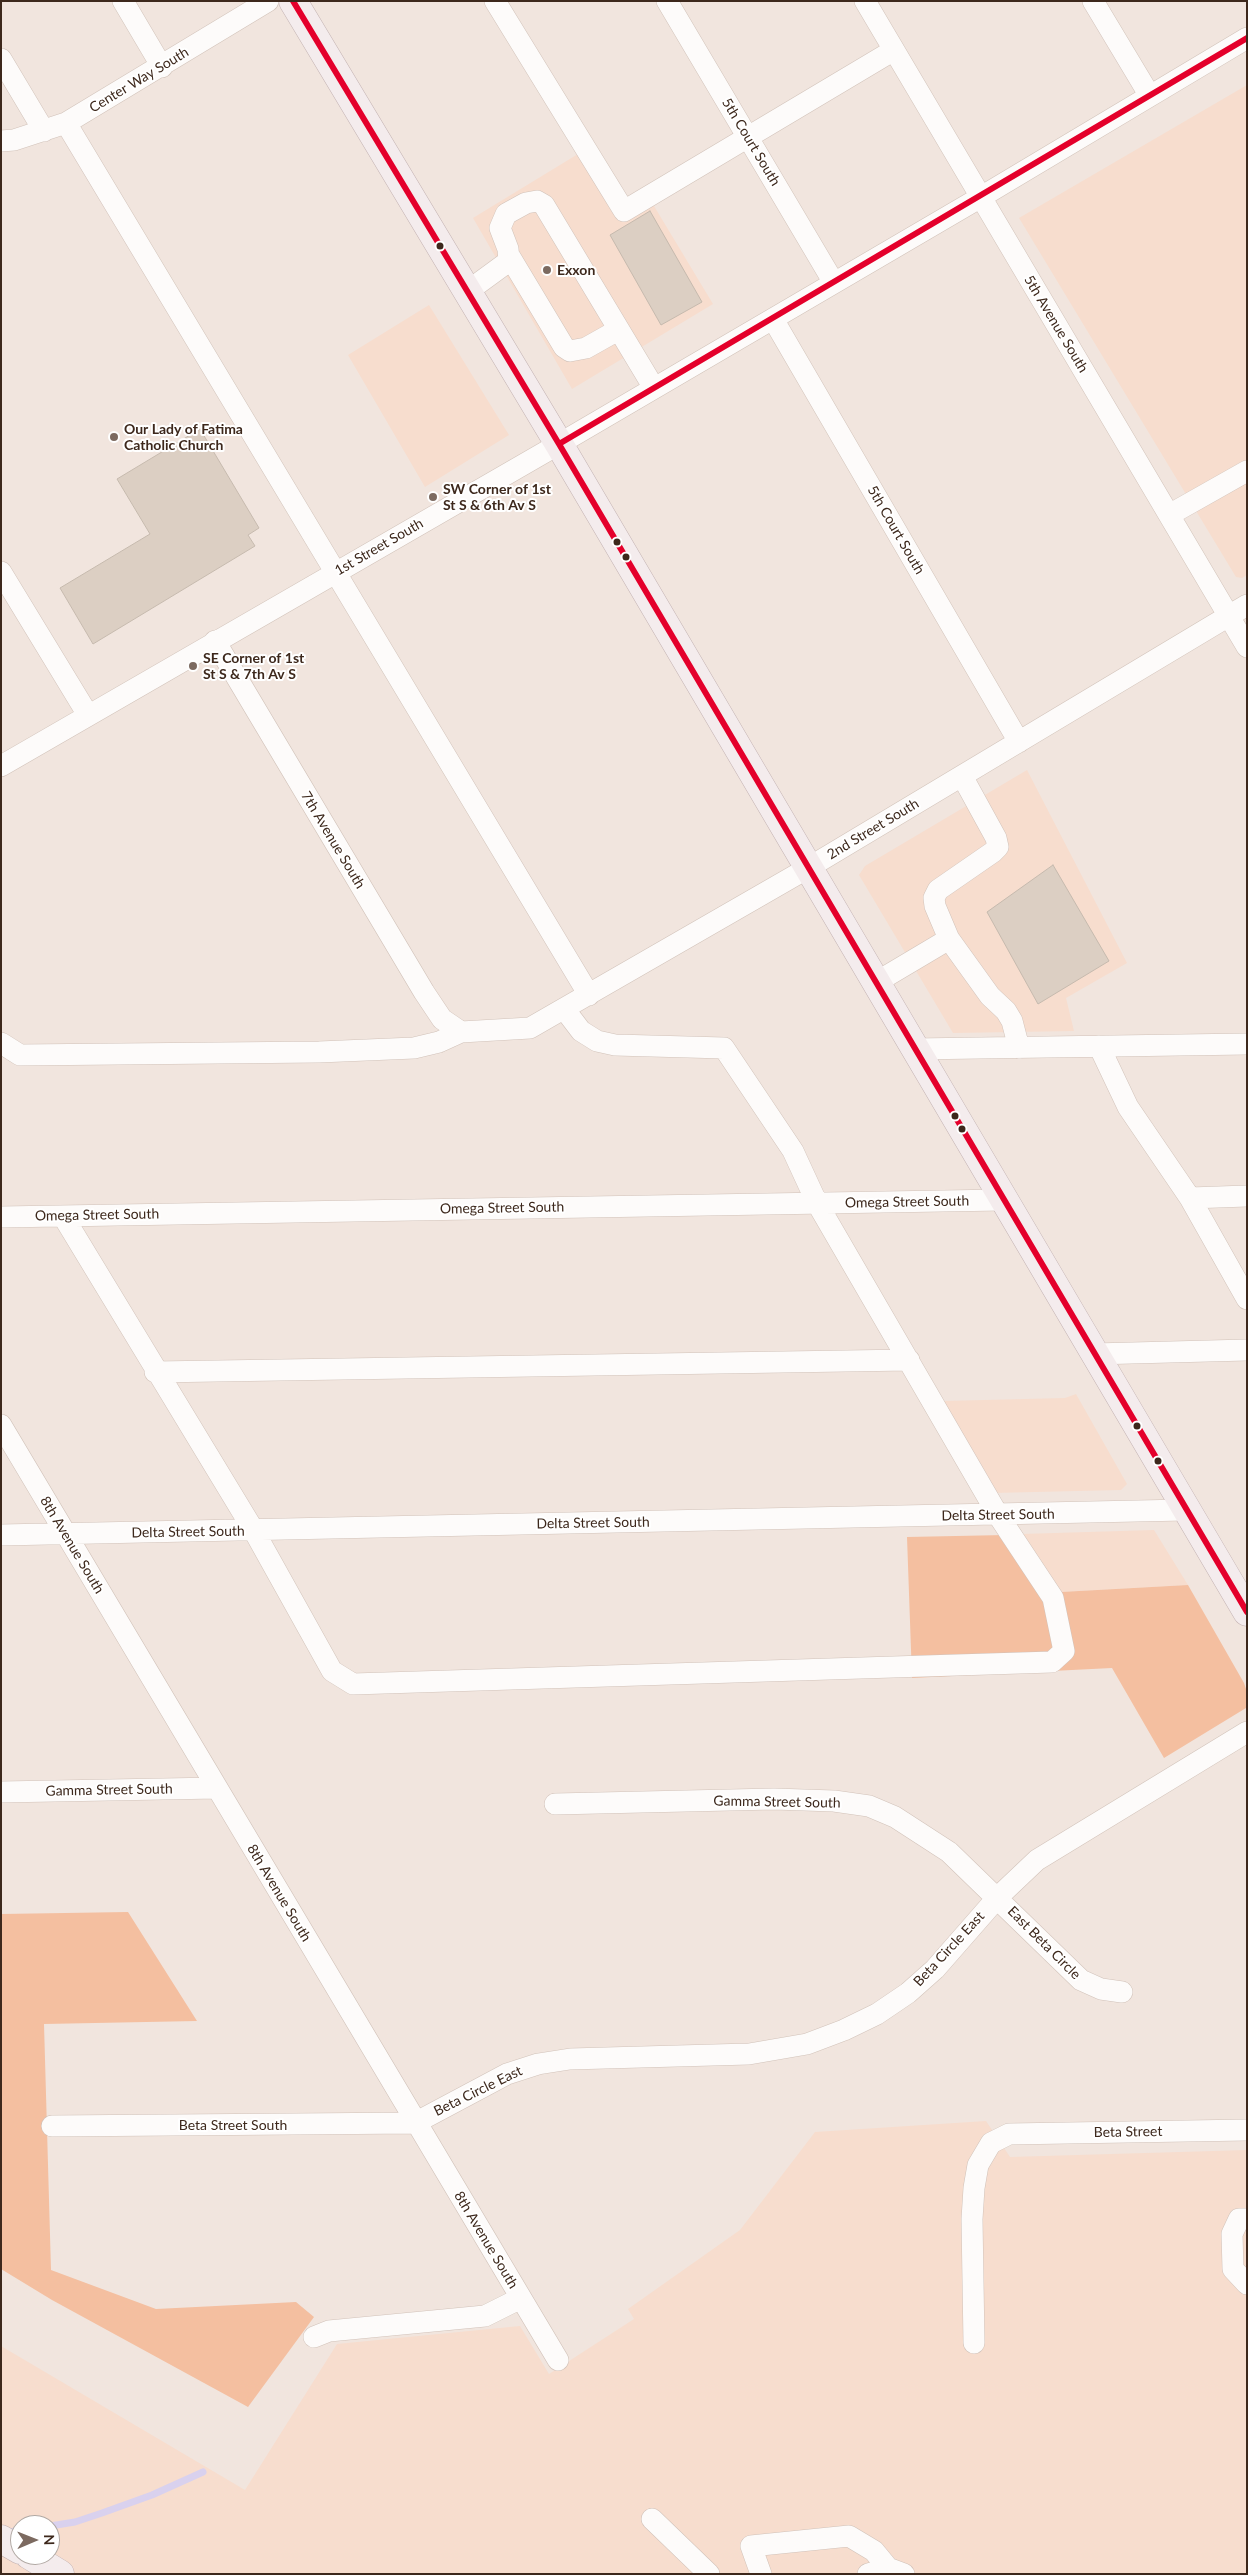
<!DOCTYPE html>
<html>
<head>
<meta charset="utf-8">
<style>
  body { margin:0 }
  #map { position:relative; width:1248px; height:2575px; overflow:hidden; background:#f1e5de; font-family:Lato,sans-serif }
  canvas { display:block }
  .frame { position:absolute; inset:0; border:2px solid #3d281c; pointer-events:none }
  .north { position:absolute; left:10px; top:2515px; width:50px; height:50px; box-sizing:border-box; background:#fff; border:1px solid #b1a9a4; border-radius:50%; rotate:89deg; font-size:14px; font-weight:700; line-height:20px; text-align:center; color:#3d281c }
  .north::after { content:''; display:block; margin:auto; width:18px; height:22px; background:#7c6a60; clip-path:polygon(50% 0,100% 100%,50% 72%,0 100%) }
</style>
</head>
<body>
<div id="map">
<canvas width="1248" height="2575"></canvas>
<div class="frame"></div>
<div class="north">N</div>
</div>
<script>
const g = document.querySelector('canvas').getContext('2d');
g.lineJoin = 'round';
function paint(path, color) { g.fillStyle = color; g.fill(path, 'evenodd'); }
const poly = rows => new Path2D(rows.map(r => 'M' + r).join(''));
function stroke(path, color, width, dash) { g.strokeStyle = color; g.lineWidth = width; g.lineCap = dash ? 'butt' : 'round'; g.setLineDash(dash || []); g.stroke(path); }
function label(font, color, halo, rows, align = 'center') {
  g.font = font + ' Lato,sans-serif'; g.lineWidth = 4; g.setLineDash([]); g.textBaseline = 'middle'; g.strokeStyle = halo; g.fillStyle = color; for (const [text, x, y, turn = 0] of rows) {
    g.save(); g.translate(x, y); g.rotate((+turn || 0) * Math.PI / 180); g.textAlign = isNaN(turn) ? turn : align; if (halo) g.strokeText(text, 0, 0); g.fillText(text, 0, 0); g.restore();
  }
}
paint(poly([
  [1247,85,1247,575,1242,578,1236,577,1019,218],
  [578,154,617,220,651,201,713,304,572,389,473,218],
  [429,305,509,435,425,487,348,355],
  [1027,770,1127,963,1066,998,1074,1031,953,1033,859,875,865,866],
  [1076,1394,1127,1484,1121,1490,992,1493,944,1401,1065,1398],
  [1154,1530,1188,1585,1061,1592,1022,1534],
  [986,2121,1010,2157,1247,2150,1247,2574,1,2574,1,2346,245,2490,337,2344,520,2326,549,2374,634,2319,628,2309,740,2230,815,2132],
  [20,2525,50,2525,50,2555,20,2555]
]), '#f7ddce');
paint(poly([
  [1005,1535,1061,1592,1188,1585,1244,1683,1247,1692,1246,1708,1164,1758,1112,1668,912,1678,907,1537],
  [128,1912,197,2021,44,2024,51,2270,156,2309,296,2302,314,2317,248,2407,52,2300,1,2269,1,1914]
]), '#f4bfa0');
stroke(poly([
  [50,2526,75,2522,102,2513,152,2495,203,2472],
  [6,2533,20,2530]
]), '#d9d1ee', 7);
const building = poly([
  [650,211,702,302,661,325,610,235,650,211],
  [200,429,259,528,248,535,255,546,93,644,60,588,150,534,117,479,200,429],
  [1053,865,1109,961,1038,1004,987,912,1053,865]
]);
paint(building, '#dccfc3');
stroke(building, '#c6baae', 1);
const minor = poly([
  [123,1,162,67],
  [495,1,624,211,894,50],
  [667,1,834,283],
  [865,1,1247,647],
  [1093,1,1150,96],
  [1,59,44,131],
  [66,123,589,995],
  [1,141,14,140,66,123,268,1],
  [510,257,564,347,570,351,586,348,618,330],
  [468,291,509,261,508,249,500,228,506,214,526,203,537,201,544,205,654,388],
  [773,319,1019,742],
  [1169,515,1247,471],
  [1,572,88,715],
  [215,641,424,992,442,1019,461,1032],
  [1,766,559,444,981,197,1247,38],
  [949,939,990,996,1006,1011,1012,1021,1019,1048],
  [875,983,949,939,935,906,934,898,938,890,993,852,998,847,996,838,962,776],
  [1,1043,20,1055,319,1052,414,1048,439,1042,461,1032,530,1028,808,868,1247,605],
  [1099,1046,1128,1107,1190,1198,1247,1299],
  [914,1049,1247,1044],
  [1190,1198,1247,1196],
  [63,1216,254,1531,332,1671,353,1684,1052,1662,1064,1651,1053,1598,998,1515,817,1203,793,1151,724,1048,615,1045,597,1041,581,1031,565,1010],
  [1,1217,1002,1200],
  [1094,1354,1247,1350],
  [155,1372,909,1360],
  [1,1425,558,2360],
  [1,1535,1185,1510],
  [1,1792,217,1788],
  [555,1804,774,1799,834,1801,869,1806,895,1817,949,1852,1081,1980,1101,1989,1122,1992],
  [52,2126,415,2123,507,2074,538,2064,570,2059,749,2054,807,2044,844,2030,877,2014,908,1993,935,1969,998,1897,1037,1860,1247,1732],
  [1247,2219,1239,2219,1232,2234,1233,2269,1247,2284],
  [314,2337,329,2331,485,2316,521,2298],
  [974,2343,972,2219,974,2188,978,2165,991,2143,1009,2134,1247,2130],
  [652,2519,709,2574],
  [761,2574,751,2546,849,2536,874,2551,888,2568,904,2574],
  [868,2574,888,2568]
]);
const major = poly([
  [293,1,559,444,1247,1612],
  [1,2539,20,2550],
  [29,2555,60,2574]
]);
stroke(minor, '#d1c2b9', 22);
stroke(major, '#c2b1b1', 29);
stroke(minor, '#fdfbfa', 21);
stroke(major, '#f4eced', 28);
stroke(poly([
  [293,1,559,444,1247,1612],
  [559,444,1247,38]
]), '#e4002b', 6);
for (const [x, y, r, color] of [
  [440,246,4.5,"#3d281c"],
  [547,270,5,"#7c6a60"],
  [114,437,5,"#7c6a60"],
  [433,497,5,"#7c6a60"],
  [617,542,4.5,"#3d281c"],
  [626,557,4.5,"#3d281c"],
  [193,666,5,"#7c6a60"],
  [955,1116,4.5,"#3d281c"],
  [962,1129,4.5,"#3d281c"],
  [1137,1426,4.5,"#3d281c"],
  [1158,1461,4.5,"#3d281c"]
]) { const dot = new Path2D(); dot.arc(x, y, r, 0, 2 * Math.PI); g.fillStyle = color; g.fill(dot); stroke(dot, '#fff', 2); }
label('14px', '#3d281c', '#fff', [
  ["Center Way South",139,80,-31],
  ["5th Court South",751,142,59],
  ["5th Avenue South",1056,324,59],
  ["5th Court South",896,530,60],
  ["1st Street South",379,547,-30],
  ["2nd Street South",873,829,-31],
  ["7th Avenue South",333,840,59],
  ["Omega Street South",907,1202,-1],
  ["Omega Street South",502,1208,-1],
  ["Omega Street South",97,1215,-1],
  ["Delta Street South",998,1515,-1],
  ["Delta Street South",593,1523,-1],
  ["Delta Street South",188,1532,-1],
  ["8th Avenue South",72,1545,59],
  ["Gamma Street South",109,1790,-1],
  ["Gamma Street South",777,1802,1],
  ["8th Avenue South",279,1893,59],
  ["East Beta Circle",1044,1943,45],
  ["Beta Circle East",949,1949,-47],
  ["Beta Circle East",478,2091,-26],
  ["Beta Street South",233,2125],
  ["Beta Street",1128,2132,-1],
  ["8th Avenue South",486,2240,59]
]);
label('bold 14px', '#3d281c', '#fff', [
  ["Exxon",557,270],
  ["Our Lady of Fatima",124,429],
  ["Catholic Church",124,445],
  ["SW Corner of 1st",443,489],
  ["St S & 6th Av S",443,505],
  ["SE Corner of 1st",203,658],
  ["St S & 7th Av S",203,674]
], 'left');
</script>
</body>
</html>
